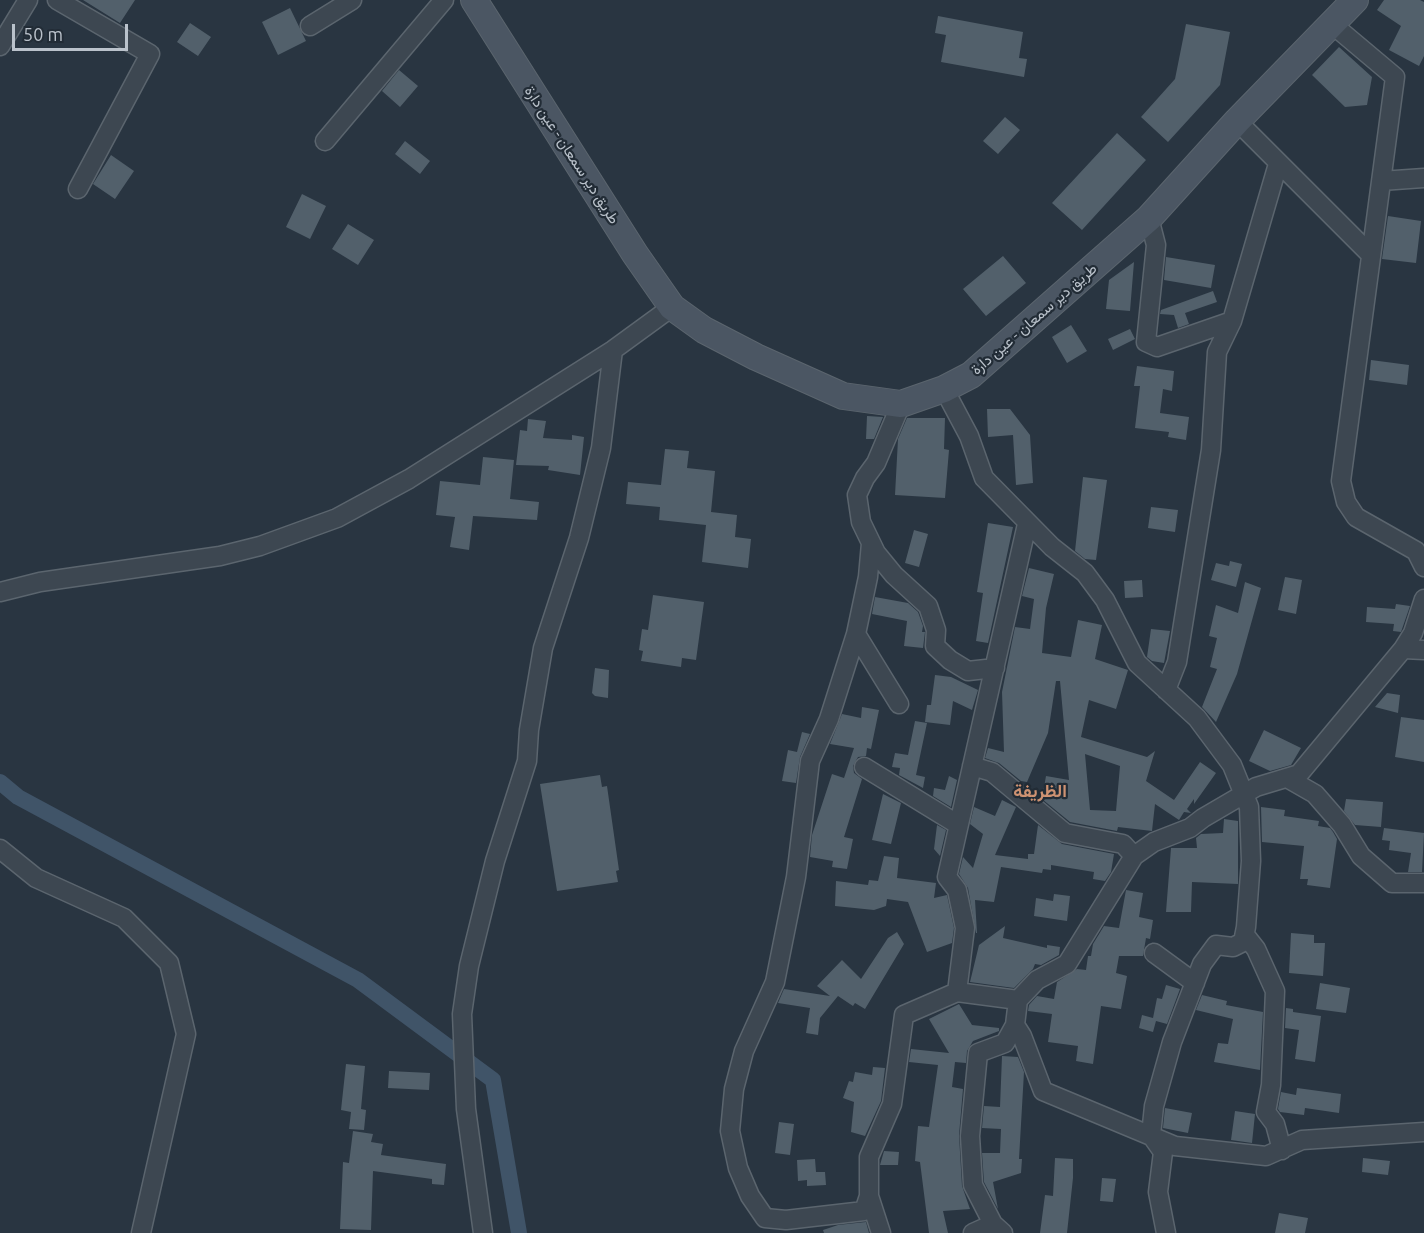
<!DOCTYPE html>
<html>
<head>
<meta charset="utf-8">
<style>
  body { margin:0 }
  #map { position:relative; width:1424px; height:1233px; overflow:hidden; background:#293541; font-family:Ubuntu,sans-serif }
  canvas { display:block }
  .scale { position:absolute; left:12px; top:24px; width:116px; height:27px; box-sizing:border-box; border:3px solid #bac2cb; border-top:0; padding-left:8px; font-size:18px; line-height:21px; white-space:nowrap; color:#bac2cb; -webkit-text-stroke:4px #222c36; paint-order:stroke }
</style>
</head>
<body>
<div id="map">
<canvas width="1424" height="1233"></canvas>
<div class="scale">50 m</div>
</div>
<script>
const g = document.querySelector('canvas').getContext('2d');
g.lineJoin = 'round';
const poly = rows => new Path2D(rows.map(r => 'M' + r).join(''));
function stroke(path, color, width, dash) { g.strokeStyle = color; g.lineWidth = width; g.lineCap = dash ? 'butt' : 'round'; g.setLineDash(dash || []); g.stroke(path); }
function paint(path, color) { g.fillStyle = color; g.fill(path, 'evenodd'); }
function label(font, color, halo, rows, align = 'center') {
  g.font = font + ' Ubuntu,Vazirmatn,sans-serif'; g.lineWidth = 4.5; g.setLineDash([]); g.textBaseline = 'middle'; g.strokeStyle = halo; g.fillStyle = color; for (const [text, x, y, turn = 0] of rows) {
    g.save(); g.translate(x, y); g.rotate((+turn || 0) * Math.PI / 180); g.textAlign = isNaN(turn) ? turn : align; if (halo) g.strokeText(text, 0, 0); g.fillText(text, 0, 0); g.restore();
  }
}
stroke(poly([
  [0,782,18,797,358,980,493,1080,519,1233]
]), '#405468', 16);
paint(poly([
  [83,0,135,0,120,23],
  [1384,0,1420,0,1424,2,1424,56,1419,66,1389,50,1401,26,1377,10],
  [290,8,306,41,278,55,262,22],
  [938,16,1023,32,1019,58,1027,59,1024,77,941,62,946,35,935,33],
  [190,23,211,37,198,56,177,42],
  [1186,24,1230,32,1220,85,1168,142,1141,117,1175,79],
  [1339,47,1372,77,1367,105,1345,107,1312,75],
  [399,70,418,86,400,107,382,91],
  [1005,117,1020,130,998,154,983,141],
  [1117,133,1146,160,1082,230,1052,203],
  [405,141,430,161,420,174,395,154],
  [111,155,134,171,115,199,93,184],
  [302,194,326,206,310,239,286,227],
  [1388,216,1421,221,1416,263,1382,259],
  [348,224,374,240,358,265,332,249],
  [1003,256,1026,283,986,316,963,289],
  [1166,257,1215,265,1211,288,1164,280],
  [1134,262,1130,311,1106,309,1109,280],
  [1213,291,1217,302,1185,313,1189,324,1178,328,1174,315,1160,314,1161,310],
  [1071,325,1087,351,1067,363,1052,337],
  [1130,329,1135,339,1113,350,1108,339],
  [1371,360,1409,365,1407,385,1369,380],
  [1137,366,1174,371,1172,391,1163,389,1160,413,1189,417,1186,440,1168,437,1169,432,1135,428,1140,386,1134,386],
  [987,409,1010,409,1030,435,1033,483,1016,485,1013,435,988,437],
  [867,416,883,417,874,439,866,439],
  [907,418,945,418,944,449,949,450,945,498,895,495,898,439],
  [528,419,546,421,543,438,572,440,572,435,584,437,580,475,548,470,549,466,516,465,520,430,527,431],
  [665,449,689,451,687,468,715,471,711,512,737,515,735,537,751,539,748,568,702,562,706,525,659,520,660,507,626,504,628,482,661,485],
  [483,457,514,460,510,499,539,502,537,520,473,516,469,550,450,547,455,517,436,515,440,481,480,485],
  [1083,477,1107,480,1096,560,1085,559,1075,551],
  [1151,507,1178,510,1175,532,1148,528],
  [988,523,1013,527,988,643,976,641,983,593,977,592],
  [914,530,928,534,919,567,905,563],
  [1230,561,1242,564,1236,587,1211,580,1216,563,1229,566],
  [1029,568,1054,574,1046,608,1042,653,1071,657,1078,620,1102,625,1095,659,1128,670,1116,709,1089,700,1081,737,1147,757,1155,751,1146,781,1174,800,1200,762,1216,773,1194,804,1194,799,1187,809,1191,813,1184,812,1179,820,1155,804,1152,831,1118,827,1117,831,1070,822,1042,799,1046,776,1069,780,1060,681,1056,681,1048,733,1027,782,1021,781,999,763,985,758,988,748,1004,752,1002,692,1015,627,1030,629,1034,599,1022,596],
  [1085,754,1120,766,1116,811,1090,810],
  [1285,577,1302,580,1296,614,1278,610],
  [1142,580,1143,597,1125,598,1124,581],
  [1245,582,1261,588,1237,674,1216,722,1202,707,1217,669,1210,667,1217,638,1209,636,1216,605,1238,613],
  [653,595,704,602,696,660,682,658,681,667,641,661,643,651,639,650,642,629,648,630],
  [875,597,908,603,918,612,923,626,922,632,925,632,923,648,904,646,907,621,872,614],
  [1396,604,1410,606,1401,632,1393,631,1394,624,1366,622,1367,607,1395,609],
  [1151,629,1170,631,1164,663,1152,661,1147,657],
  [595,668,609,670,608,698,595,696,592,693],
  [935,675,951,677,978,690,972,710,953,701,950,725,925,722,927,705,931,705],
  [1387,693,1400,695,1398,713,1375,707],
  [862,707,879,710,871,749,867,748,866,756,858,757,853,766,854,773,862,779,844,837,853,839,847,869,832,867,833,861,810,857,812,835,832,774,844,778,854,748,830,744,842,714,861,718],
  [1401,717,1424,720,1424,762,1395,757],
  [915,721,927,723,916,775,925,777,923,788,899,775,900,768,892,767,895,753,908,755],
  [1264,730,1301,748,1291,765,1270,771,1249,761],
  [802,732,810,734,800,757,796,783,782,781,788,750,797,752],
  [600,775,602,787,607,786,619,870,616,871,618,882,557,891,540,784],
  [949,776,957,780,951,807,933,796,934,788,945,790],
  [883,794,901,803,891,844,872,840],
  [1346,799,1383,802,1381,827,1355,825,1344,811],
  [1002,800,1016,807,995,855,1028,859,1028,854,1034,854,1038,825,1062,844,1114,854,1111,872,1105,881,1093,879,1094,872,1051,865,1051,870,1043,869,1042,873,1001,867,994,902,975,900,977,933,976,933,968,888,959,874,963,857,973,868,983,834,970,824,974,807,995,816],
  [1261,807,1285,810,1284,816,1319,821,1318,826,1330,828,1333,832,1337,839,1330,888,1307,885,1308,879,1300,879,1304,846,1262,842],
  [1224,819,1238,821,1238,884,1192,882,1191,912,1166,912,1171,848,1197,848,1196,838,1201,834,1223,833],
  [937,825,946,830,940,856,934,849],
  [1384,828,1424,833,1422,872,1408,872,1411,853,1389,850,1390,841,1382,840],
  [884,856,899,858,897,878,936,883,934,898,947,895,954,928,952,943,927,952,908,902,887,899,886,906,874,910,835,906,836,881,868,885,869,880,878,881],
  [1126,890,1143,893,1139,917,1153,920,1150,939,1146,938,1143,956,1119,956,1116,973,1127,976,1121,1009,1101,1006,1093,1064,1076,1061,1078,1046,1048,1042,1052,1014,1028,1011,1029,1005,1037,996,1054,999,1057,982,1077,969,1086,970,1088,956,1091,956,1093,944,1104,926,1119,928],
  [1054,894,1070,896,1067,921,1034,916,1036,898,1053,901],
  [1005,926,1003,938,1047,948,1047,945,1060,947,1059,955,1041,965,1035,964,1033,969,1014,988,970,982,979,945],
  [897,932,904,944,865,1009,855,1003,853,1006,838,996,820,1018,818,1035,806,1033,810,1008,778,1003,784,989,830,996,817,986,842,960,861,979,888,938],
  [1291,933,1314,935,1314,943,1325,943,1323,976,1289,973],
  [1320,983,1350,988,1346,1013,1316,1009],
  [1166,985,1180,989,1167,1024,1156,1021,1153,1032,1139,1028,1142,1015,1153,1018,1157,998,1162,999],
  [1202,995,1227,1001,1226,1005,1263,1012,1260,1070,1214,1062,1218,1043,1228,1044,1233,1019,1196,1010],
  [959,1004,972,1025,999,1028,999,1031,973,1041,967,1051,966,1063,955,1062,952,1087,963,1089,959,1135,962,1186,970,1209,943,1211,948,1233,929,1233,920,1162,915,1161,918,1126,929,1127,938,1065,909,1062,911,1049,949,1053,929,1019],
  [1286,1008,1293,1009,1293,1012,1321,1016,1315,1062,1295,1059,1299,1030,1285,1028],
  [1002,1056,1018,1057,1024,1072,1019,1159,1022,1159,1021,1173,993,1182,998,1209,984,1182,982,1153,1000,1153,1001,1129,982,1128,984,1106,1000,1107],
  [346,1064,365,1066,361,1109,366,1110,364,1130,349,1129,351,1112,341,1110],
  [873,1067,885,1068,881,1101,865,1136,851,1132,854,1102,843,1098,849,1081,853,1082,855,1072,872,1075],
  [389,1071,430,1073,429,1090,388,1088],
  [1297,1088,1341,1094,1339,1113,1305,1108,1304,1115,1280,1112,1278,1109,1281,1092,1296,1095],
  [1165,1108,1192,1113,1188,1133,1163,1128],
  [1235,1111,1255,1114,1252,1143,1231,1140],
  [779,1122,794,1124,790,1155,775,1153],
  [353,1131,373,1134,371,1142,383,1144,381,1155,446,1164,444,1185,432,1184,432,1179,373,1171,371,1230,340,1229,343,1162,349,1163],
  [884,1151,899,1152,898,1165,880,1165],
  [1055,1158,1073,1159,1073,1178,1067,1233,1040,1233,1045,1195,1053,1196],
  [1363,1158,1390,1161,1388,1175,1362,1172],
  [815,1159,816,1172,825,1172,826,1185,807,1186,807,1180,798,1181,797,1160],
  [1102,1178,1116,1179,1113,1202,1100,1201],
  [1279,1213,1308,1218,1305,1233,1275,1233],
  [866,1222,869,1233,824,1233,823,1230,838,1225]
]), '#52606b');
const minor = poly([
  [57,0,150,54,78,189],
  [1332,24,1395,77,1341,481,1346,502,1356,517,1416,551,1424,567],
  [310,26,352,0],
  [0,46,28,0],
  [1237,121,1371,255],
  [325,141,444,0],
  [1381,181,1424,178],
  [1149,218,1156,245,1146,342,1157,347,1232,321],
  [944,389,969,436,984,478,1052,547,1085,573,1105,600,1137,663,1197,718,1232,765,1249,807,1251,861,1246,927,1243,942,1233,947,1216,945,1202,964,1172,1042,1154,1106,1151,1135,1163,1152,1158,1192,1166,1233],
  [901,404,876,463,865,478,857,495,861,522,876,553,894,575,928,606,936,630,935,646,950,660,968,671,995,668],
  [0,592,40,582,220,556,260,546,337,518,409,479,613,350,672,307],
  [856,634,899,704],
  [1403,649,1424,650],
  [1166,690,1177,662,1211,450,1217,352,1232,321,1278,164],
  [972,766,992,772,1065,833,1123,844,1134,856],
  [864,767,957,824],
  [1287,778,1315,794,1342,825,1361,856,1392,883,1424,883],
  [0,849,36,878,124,918,169,963,186,1034,141,1233],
  [1245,935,1256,949,1275,991,1271,1085,1266,1112,1275,1124,1282,1150],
  [1154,953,1195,983],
  [957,992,965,928,957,890,947,877,1027,524],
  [1015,1025,1018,1000,1037,980,1067,964,1134,856,1154,842,1190,828,1203,818,1256,787,1299,774,1403,649,1413,633,1424,599],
  [869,1196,864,1211,786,1220,765,1218,750,1196,738,1168,730,1131,734,1089,744,1051,775,982,796,877,810,761,829,719,856,634,868,577,871,543],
  [483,1233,466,1109,462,1014,469,966,495,861,527,761,529,730,543,648,579,538,601,448,613,350],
  [881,1233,869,1196,869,1157,892,1104,904,1015,957,992,1018,1000],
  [973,1233,993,1224],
  [1003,1233,993,1224,973,1185,970,1136,978,1053,1005,1043,1015,1025,1022,1036,1043,1091,1175,1146,1266,1156,1302,1140,1424,1132]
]);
const secondary = poly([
  [474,0,635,254,672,307,704,330,756,357,843,396,901,404,944,389,971,375,1149,218,1237,121,1355,0]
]);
stroke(minor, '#5b656e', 21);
stroke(secondary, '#5b656e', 28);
stroke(minor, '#3d4751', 18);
stroke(secondary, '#4b5663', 26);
label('15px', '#bac2cb', '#222c36', [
  ["طريق دير سمعان - عين دارة",572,155,57],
  ["طريق دير سمعان - عين دارة",1034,319,-41]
]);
label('bold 18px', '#ce9272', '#222c36', [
  ["الظريفة",1040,791]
]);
</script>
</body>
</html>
